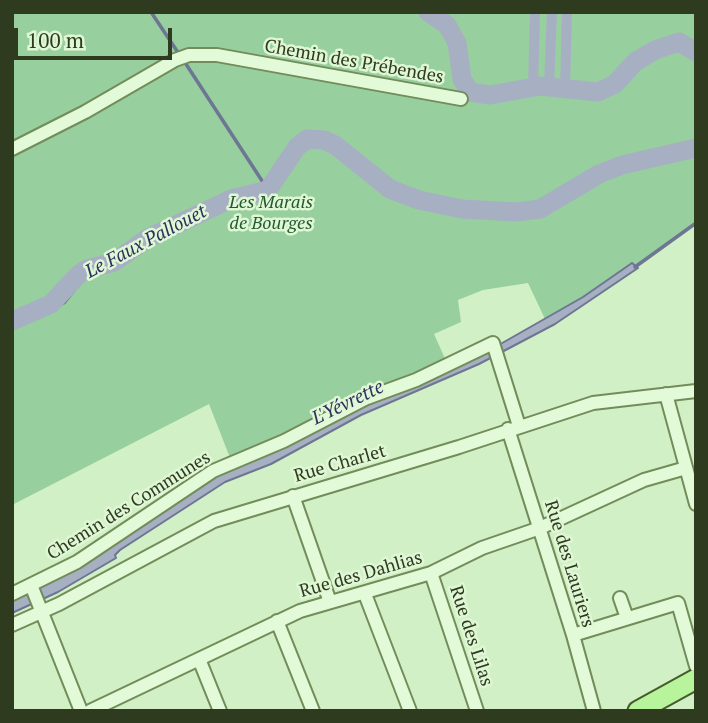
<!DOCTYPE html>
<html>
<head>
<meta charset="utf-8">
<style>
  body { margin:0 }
  #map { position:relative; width:708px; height:723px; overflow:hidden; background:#d2f0c5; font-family:"PT Serif",serif }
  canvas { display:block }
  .frame { position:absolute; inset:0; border:14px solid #2e3b1f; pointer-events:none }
  .scale { position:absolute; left:14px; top:28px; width:158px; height:32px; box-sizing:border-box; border:4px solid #2e3b1f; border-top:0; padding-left:9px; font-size:21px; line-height:24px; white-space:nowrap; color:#2e3b1f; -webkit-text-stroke:5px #dff7d5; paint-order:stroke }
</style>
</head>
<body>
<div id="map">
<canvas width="708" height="723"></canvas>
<div class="frame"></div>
<div class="scale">100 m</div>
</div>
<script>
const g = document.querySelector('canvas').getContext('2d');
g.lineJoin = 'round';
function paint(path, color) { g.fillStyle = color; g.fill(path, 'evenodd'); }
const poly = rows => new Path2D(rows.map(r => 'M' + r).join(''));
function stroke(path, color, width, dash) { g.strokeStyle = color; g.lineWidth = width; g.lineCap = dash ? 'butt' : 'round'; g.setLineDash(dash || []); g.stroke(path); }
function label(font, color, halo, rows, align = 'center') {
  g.font = font + ' "PT Serif",serif'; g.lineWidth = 5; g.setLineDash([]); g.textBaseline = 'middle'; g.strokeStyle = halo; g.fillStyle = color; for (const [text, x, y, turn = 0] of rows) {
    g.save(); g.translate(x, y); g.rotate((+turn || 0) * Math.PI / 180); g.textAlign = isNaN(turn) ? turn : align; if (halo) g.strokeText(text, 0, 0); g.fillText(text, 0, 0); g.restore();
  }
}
paint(poly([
  [12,12,696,12,696,223,592,297,558,316,545,319,528,283,483,290,458,300,461,322,434,334,451,372,330,425,302,445,234,468,209,404,12,505]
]), '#98cf9e');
const water = poly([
  [267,187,271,193,239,202,152,243,116,266,88,274,65,303,12,328,12,320,55,303,82,271,113,262,151,236,267,187],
  [632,263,638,268,555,324,479,364,361,415,271,464,225,482,120,550,115,555,116,558,58,592,12,613,12,599,51,582,71,570,214,477,268,454,319,426,497,346,583,297,632,263]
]);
paint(water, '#a7afc3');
stroke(water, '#6d7692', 2);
stroke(poly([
  [151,12,179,54],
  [184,61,268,190],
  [635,267,696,223]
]), '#6d7692', 3.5);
stroke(poly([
  [533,87,535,12],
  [549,87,552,12],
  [565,89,567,12]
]), '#a7afc3', 10);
stroke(poly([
  [428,12,447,25,457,43,462,79,470,92,490,95,540,86,598,92,615,84,635,62,655,50,679,42,696,52],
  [12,321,51,304,78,275,87,269,114,262,148,238,231,199,268,190,297,147,307,139,324,140,335,145,390,189,419,200,462,209,516,212,540,209,599,174,622,165,696,148]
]), '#a7afc3', 19);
const street = poly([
  [12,149,85,112,175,60,189,55,217,55,461,99],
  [666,394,696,504],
  [508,429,573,635,594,711],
  [293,496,330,602],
  [431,573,477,711],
  [31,585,81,711],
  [12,594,77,562,213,471,284,441,367,398,416,380,493,343,519,426],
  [365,594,410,711],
  [620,598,627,618],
  [277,621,313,711],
  [12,625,59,604,214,521,459,447,593,403,696,391],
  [573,635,678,603,696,666],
  [199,659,220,711],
  [90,711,300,611,431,573,482,548,540,528,644,480,686,468]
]);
const primary = poly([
  [638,711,696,679]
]);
stroke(street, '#728c5a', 16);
stroke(primary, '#465a2e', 23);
stroke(street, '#e3fad9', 12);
stroke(primary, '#b8f49c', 19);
label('18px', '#2e3b1f', '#dff7d5', [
  ["Chemin des Prébendes",354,62,10],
  ["Rue Charlet",340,464,-16],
  ["Chemin des Communes",129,506,-32],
  ["Rue des Lauriers",569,564,73],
  ["Rue des Dahlias",361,575,-16],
  ["Rue des Lilas",471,636,72]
]);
label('italic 18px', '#245931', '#dff7d5', [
  ["Les Marais",271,203],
  ["de Bourges",271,224]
]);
label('italic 19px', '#2d315c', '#dff7d5', [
  ["Le Faux Pallouet",146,242,-28],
  ["L'Yévrette",348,403,-26]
]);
</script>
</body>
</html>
